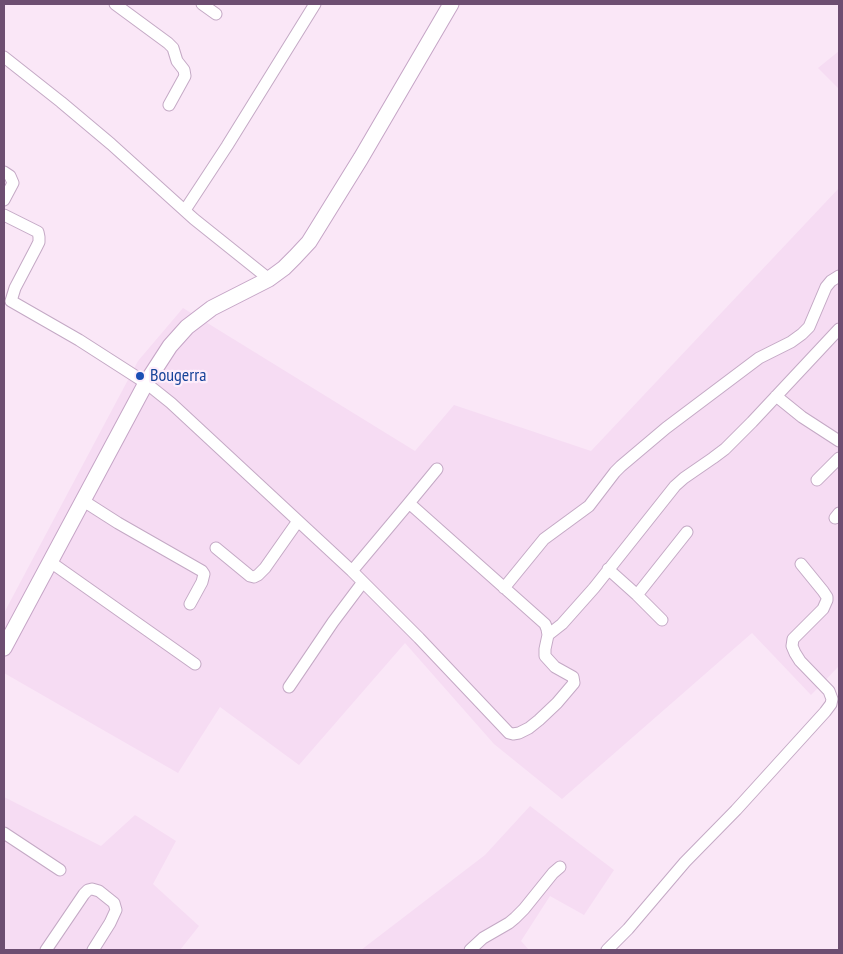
<!DOCTYPE html>
<html>
<head>
<meta charset="utf-8">
<style>
  body { margin:0 }
  #map { position:relative; width:843px; height:954px; overflow:hidden; background:#fae7f7; font-family:"PT Sans Narrow",sans-serif }
  canvas { display:block }
  .frame { position:absolute; inset:0; border:5px solid #6d4e71; pointer-events:none }
</style>
</head>
<body>
<div id="map">
<canvas width="843" height="954"></canvas>
<div class="frame"></div>
</div>
<script>
const g = document.querySelector('canvas').getContext('2d');
g.lineJoin = 'round';
function paint(path, color) { g.fillStyle = color; g.fill(path, 'evenodd'); }
const poly = rows => new Path2D(rows.map(r => 'M' + r).join(''));
function stroke(path, color, width, dash) { g.strokeStyle = color; g.lineWidth = width; g.lineCap = dash ? 'butt' : 'round'; g.setLineDash(dash || []); g.stroke(path); }
function label(font, color, halo, rows, align = 'center') {
  g.font = font + ' "PT Sans Narrow",sans-serif'; g.lineWidth = 4.5; g.setLineDash([]); g.textBaseline = 'middle'; g.strokeStyle = halo; g.fillStyle = color; for (const [text, x, y, turn = 0] of rows) {
    g.save(); g.translate(x, y); g.rotate((+turn || 0) * Math.PI / 180); g.textAlign = isNaN(turn) ? turn : align; if (halo) g.strokeText(text, 0, 0); g.fillText(text, 0, 0); g.restore();
  }
}
paint(poly([
  [839,51,839,89,818,68],
  [839,188,839,666,811,695,752,633,562,799,494,744,405,643,299,765,220,707,178,773,4,673,4,613,138,361,183,308,415,451,454,405,591,451],
  [4,797,101,846,135,815,176,841,153,884,199,926,180,950,4,950],
  [530,806,614,870,584,915,550,896,521,941,529,950,361,950,485,855]
]), '#f6dcf3');
const minor = poly([
  [115,4,168,43,173,48,177,61,184,70,185,76,169,105],
  [202,4,216,14],
  [4,57,61,102,111,144,194,219,269,279],
  [4,172,10,176,13,183,4,200],
  [185,210,227,146,315,4],
  [4,215,38,232,39,237,39,242,36,248,15,288,11,301,79,340,146,383,171,403,352,571,419,638,509,733,513,734,519,733,529,728,539,720,557,703,574,683,573,677,555,667,545,656,545,649,548,635,547,629,545,624,409,503,352,571],
  [776,396,802,417,839,441],
  [817,480,839,458],
  [82,500,118,523,202,571,204,574,202,582,190,604],
  [409,503,437,469],
  [835,518,839,513],
  [216,548,250,576,254,577,258,575,265,568,298,521],
  [49,561,195,664],
  [608,569,637,595,662,620],
  [504,588,544,539,589,506,615,472,621,466,666,428,759,358,791,342,802,334,809,327,826,287,831,281,839,276],
  [637,595,687,532],
  [548,635,562,624,594,588,675,486,684,478,713,458,725,449,752,422,839,329],
  [289,687,333,622,363,582],
  [4,833,60,870],
  [46,950,84,894,88,890,92,889,99,891,114,903,116,910,110,923,93,950],
  [470,950,483,938,509,923,515,918,524,909,553,873,560,867],
  [607,950,628,929,685,862,736,810,825,712,831,704,832,699,829,691,800,661,795,653,792,646,793,639,823,609,827,600,827,597,823,591,801,564]
]);
const secondary = poly([
  [4,648,146,383,170,346,187,327,212,308,269,279,284,268,295,257,309,242,361,158,451,4]
]);
stroke(minor, '#c4a9c5', 13);
stroke(secondary, '#c5a5c6', 17);
stroke(minor, '#fff', 11);
stroke(secondary, '#fff', 15);
for (const [x, y, r, color] of [
  [140,376,5,"#1a4fb4"]
]) { const dot = new Path2D(); dot.arc(x, y, r, 0, 2 * Math.PI); g.fillStyle = color; g.fill(dot); stroke(dot, '#fdedfb', 2); }
label('18px', '#164399', '#fdedfb', [
  ["Bougerra",150,376]
], 'left');
</script>
</body>
</html>
